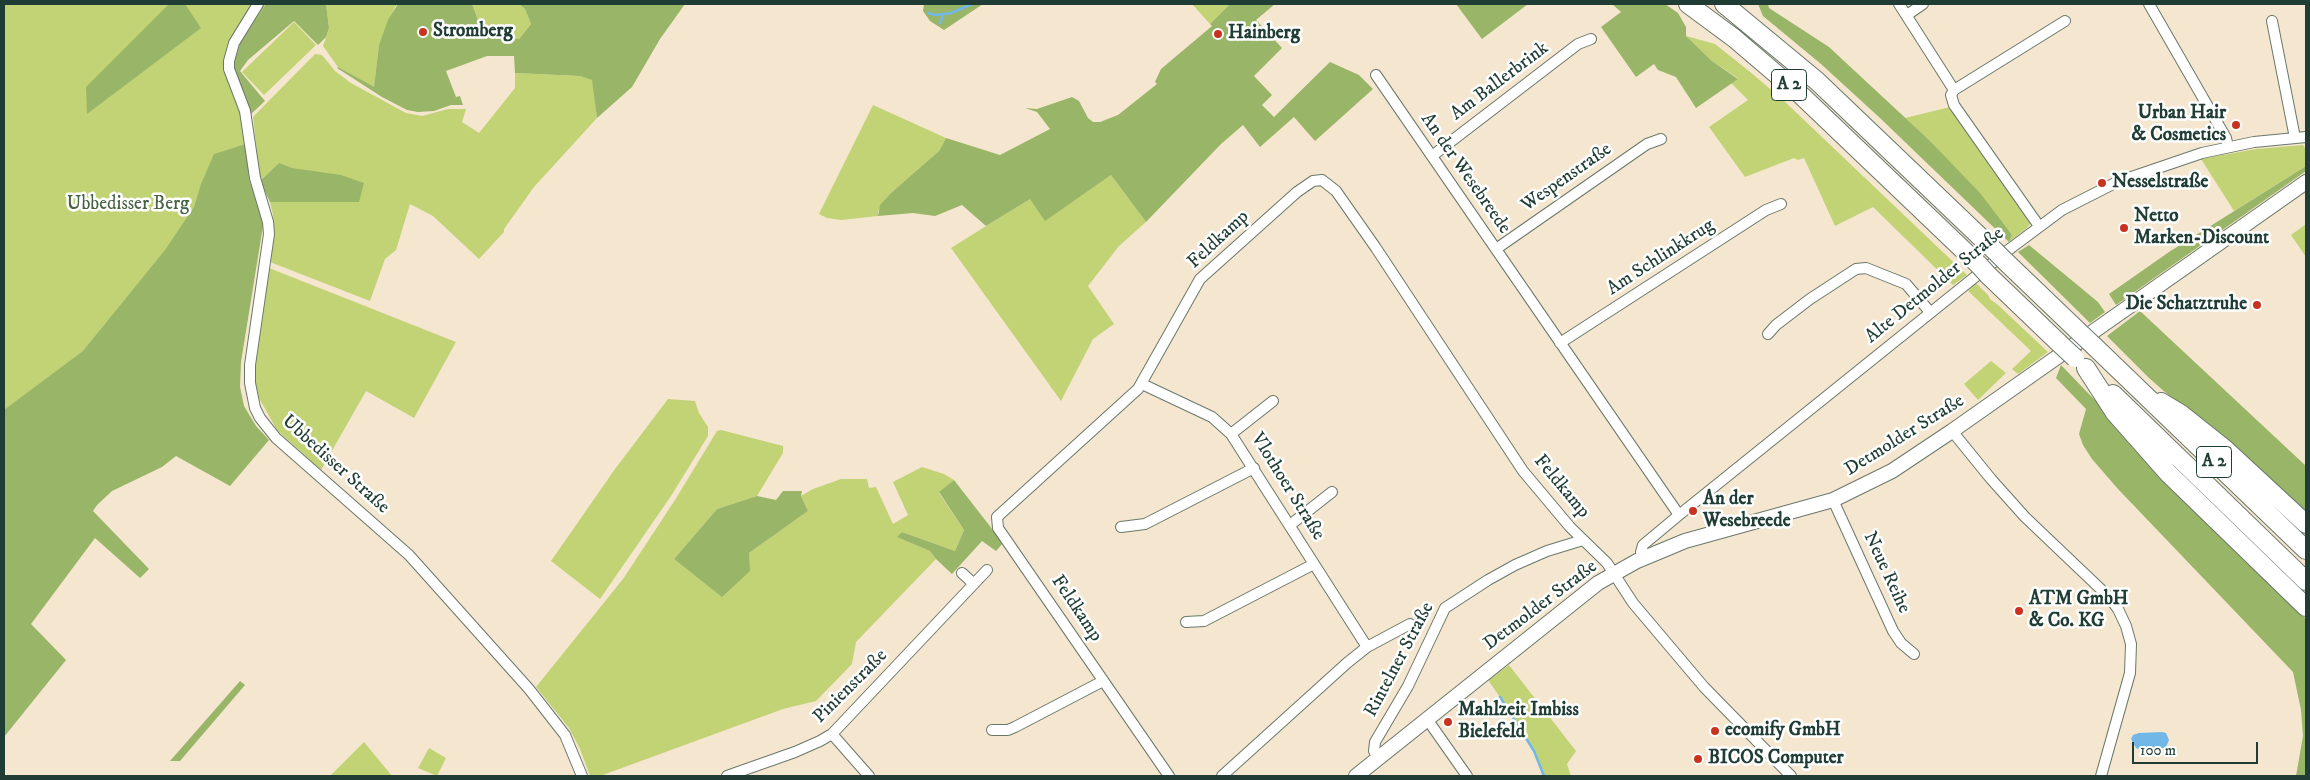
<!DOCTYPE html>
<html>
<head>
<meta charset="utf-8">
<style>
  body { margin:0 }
  #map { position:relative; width:2310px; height:780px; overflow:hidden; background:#f5e6cf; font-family:"IM FELL DW Pica",serif }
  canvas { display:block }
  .frame { position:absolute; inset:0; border:5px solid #1f3d34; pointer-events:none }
  .scale { position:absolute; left:2132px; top:742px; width:126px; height:22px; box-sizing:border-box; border:2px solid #1f3d34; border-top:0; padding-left:6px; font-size:15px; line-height:18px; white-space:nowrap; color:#1f3d34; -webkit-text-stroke:4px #fff; paint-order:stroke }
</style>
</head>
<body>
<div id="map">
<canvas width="2310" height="780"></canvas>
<div class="frame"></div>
<div class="scale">100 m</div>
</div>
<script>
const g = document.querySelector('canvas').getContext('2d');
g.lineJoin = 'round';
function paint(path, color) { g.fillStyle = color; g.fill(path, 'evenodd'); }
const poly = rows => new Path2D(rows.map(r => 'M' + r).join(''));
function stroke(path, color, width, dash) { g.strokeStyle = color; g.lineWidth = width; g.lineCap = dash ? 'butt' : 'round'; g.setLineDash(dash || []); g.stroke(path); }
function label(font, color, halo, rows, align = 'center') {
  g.font = font + ' "IM FELL DW Pica",serif'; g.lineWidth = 5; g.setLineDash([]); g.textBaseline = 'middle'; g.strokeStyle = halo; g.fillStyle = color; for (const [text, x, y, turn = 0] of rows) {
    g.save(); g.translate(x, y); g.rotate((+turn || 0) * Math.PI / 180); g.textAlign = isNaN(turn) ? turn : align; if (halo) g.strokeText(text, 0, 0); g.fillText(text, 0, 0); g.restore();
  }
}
paint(poly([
  [4,4,309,4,246,43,223,68,242,116,249,180,253,190,4,486],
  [326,4,398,4,395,7,379,45,374,88,338,67,323,46,329,28],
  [472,4,519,4,525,9,531,24,519,39,503,39,493,35,478,20],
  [1192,4,1230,4,1210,24],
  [294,22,316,45,264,95,242,72],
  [1686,36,1715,44,1749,71,1782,99,1967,275,1953,285,1873,207,1835,226,1804,158,1798,160,1794,158,1745,177,1709,127,1748,100,1731,83,1738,78,1712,61],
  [315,54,322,55,335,71,351,83,406,113,422,116,448,109,466,109,462,122,479,133,515,88,515,73,580,76,593,80,597,118,534,187,504,229,504,232,479,259,433,216,410,204,396,250,385,259,370,301,270,262,274,233,273,215,270,202,359,202,279,163,260,181,253,117],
  [873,105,946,138,939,151,892,192,878,211,878,216,841,220,827,218,819,214],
  [1950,107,2029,220,2030,224,2027,228,2009,242,2012,235,1928,139,1905,118],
  [2303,145,2306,150,2306,166,2234,211,2201,159,2256,149],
  [1111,175,1146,222,1119,246,1088,286,1114,324,1093,339,1061,401,951,248,1031,198,1045,220],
  [2306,224,2306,257,2291,235],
  [269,268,456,342,414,418,366,391,321,470,277,430,259,398,255,381,255,362],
  [1976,283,1988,295,1990,299,1998,305,2048,352,2018,374,2012,369,2031,351,1968,291],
  [1991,361,2006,373,1978,400,1964,384],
  [668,399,695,401,699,413,708,427,708,436,671,496,600,599,551,561,615,469],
  [721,430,783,446,783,453,757,496,717,509,674,559,722,596,749,553,808,511,801,496,813,489,841,479,867,479,869,488,876,487,893,524,908,515,893,482,922,467,944,474,954,480,939,493,964,530,955,551,902,532,898,537,930,551,936,559,856,642,852,664,816,701,783,709,600,776,590,776,580,749,569,728,536,687,623,579,675,500,717,431],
  [1509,665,1576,751,1567,764,1571,776,1544,776,1534,751,1518,723,1488,680],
  [364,742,392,776,330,776],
  [429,748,446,758,437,776,418,768]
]), '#c2d376');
paint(poly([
  [169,4,185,4,201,28,87,114,86,87],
  [266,4,326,4,329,28,326,37,318,45,294,21,248,60,240,71,265,101,251,114,234,70,234,62,240,44],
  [398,4,472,4,478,20,493,35,503,39,519,39,531,24,525,9,519,4,685,4,660,39,632,87,597,118,592,80,580,76,515,73,514,56,487,56,446,71,456,97,460,96,463,105,451,105,434,111,418,112,407,110,382,97,337,68,338,67,374,87,379,45,388,20],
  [924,4,983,4,944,30,930,21,923,11],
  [1230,4,1275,4,1256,20,1282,48,1254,76,1272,95,1262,105,1274,117,1330,62,1359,75,1373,89,1315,141,1294,117,1260,147,1243,125,1221,144,1146,222,1111,175,1045,221,1030,199,986,226,962,205,935,216,913,213,878,216,880,205,892,192,939,151,946,138,1000,155,1050,129,1037,112,1025,108,1037,109,1072,97,1079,101,1088,118,1093,122,1100,122,1118,115,1157,84,1155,82,1161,69,1212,26,1210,24],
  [1456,4,1528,4,1482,39],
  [1612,4,1665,4,1678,13,1686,27,1686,36,1712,61,1738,79,1696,108,1676,77,1658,70,1654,64,1636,77,1601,27,1621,12],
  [1758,4,1768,4,1769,8,1829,47,1928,139,1980,193,2012,235,2009,242,1880,118,1821,64,1763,16],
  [246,144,249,180,262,212,263,226,241,362,240,387,244,406,256,426,269,440,230,486,176,456,162,467,112,491,97,505,93,511,149,569,140,578,95,538,31,624,66,660,4,737,4,410,83,351,165,250,194,207,201,184,214,154],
  [279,163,292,168,341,175,364,183,359,202,270,202,260,181],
  [2306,166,2306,171,2116,305,2109,294,2169,252],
  [2029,245,2098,302,2105,312,2090,323,2018,252],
  [2140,311,2306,466,2306,516,2149,378,2107,336],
  [2061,365,2306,619,2306,776,2296,776,2303,736,2301,710,2293,672,2118,489,2092,459,2083,445,2079,434,2086,409,2056,378],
  [954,480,1003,543,996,551,982,541,952,574,936,559,930,551,897,537,902,532,955,551,964,530,939,492],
  [783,491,802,491,801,496,808,511,749,553,750,571,722,597,674,559,717,509,757,496,776,500],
  [240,681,245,685,180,761,170,761]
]), '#99b567');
paint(poly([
  [2162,732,2166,733,2169,740,2166,747,2160,749,2141,750,2136,748,2131,739,2133,735,2139,733]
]), '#71b8e8');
stroke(poly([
  [928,13,936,15,951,13,972,4],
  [940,23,943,15],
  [1500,697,1534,751,1544,776]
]), '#71b8e8', 2.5);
const street = poly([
  [258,4,234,43,229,61,229,69,245,111,255,178,268,222,269,234,250,365,250,383,255,408,260,418,276,438,409,555,529,689,565,735,582,776],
  [1899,4,1954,90],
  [2149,4,2226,138,2228,147],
  [1907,15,1923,4],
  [2272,21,2295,138],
  [1376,75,1679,515],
  [1432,156,1578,44,1591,39],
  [2039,226,1954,105,1951,95,1954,90,2065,21],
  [1496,249,1647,144,1661,139],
  [1768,334,1776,325,1810,299,1856,269,1866,268,1906,284,1930,312],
  [1560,343,1766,210,1781,204],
  [1142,384,1212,417,1231,434,1367,647],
  [1952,431,1991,479,2025,517,2108,596,2118,609,2126,626,2131,644,2130,673,2101,776],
  [1231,434,1273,401],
  [1833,500,1893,631,1901,643,1914,654],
  [1290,525,1332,492],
  [1121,527,1145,524,1254,468],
  [1644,558,1641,552,1643,545,1679,515,2011,248,2062,210,2117,182,2202,153,2254,142,2306,137],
  [962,573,974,584],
  [1186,622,1204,621,1314,564],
  [1427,719,1467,776],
  [992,730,1008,730,1015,727,1103,681],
  [832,734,869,776],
  [1379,758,1374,751,1375,742,1408,686,1445,608,1488,580,1515,565,1547,551,1583,540],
  [727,776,795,752,820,741,832,734,987,570],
  [1169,776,998,528,997,517,1138,389,1200,279,1297,192,1313,181,1322,180,1336,191,1376,248,1523,471,1570,527,1607,563,1633,603,1704,687,1791,776],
  [1222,776,1347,663,1367,647,1410,624]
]);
const secondary = poly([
  [1356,776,1598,583,1637,561,1685,541,1833,500,1892,471,1952,431,2306,182]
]);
const highway = poly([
  [1688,4,1734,38,1802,96,1979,265],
  [1724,4,1817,81,1995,251],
  [2005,261,2077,330],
  [1988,275,2059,343],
  [2094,346,2306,550],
  [2086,368,2115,413,2168,473,2306,607],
  [2113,394,2306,581],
  [2161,402,2181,414,2225,449,2306,524]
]);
stroke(street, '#6a786a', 12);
stroke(secondary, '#6a786a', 16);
stroke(highway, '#6a786a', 20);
stroke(street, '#fff', 10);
stroke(secondary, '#fff', 14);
stroke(highway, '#fff', 18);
const highwayBridge = poly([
  [1995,251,2005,261],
  [1979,265,1988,275],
  [2077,330,2094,346],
  [2059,343,2075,358]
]);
stroke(highwayBridge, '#6a786a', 20, []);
stroke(highwayBridge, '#fff', 18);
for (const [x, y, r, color] of [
  [423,32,5,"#c8321e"],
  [1218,34,5,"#c8321e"],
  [2236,125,5,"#c8321e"],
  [2102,183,5,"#c8321e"],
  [2124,228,5,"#c8321e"],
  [2257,305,5,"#c8321e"],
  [1693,511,5,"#c8321e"],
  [2019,611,5,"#c8321e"],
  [1448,722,5,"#c8321e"],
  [1715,731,5,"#c8321e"],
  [1698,759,5,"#c8321e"]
]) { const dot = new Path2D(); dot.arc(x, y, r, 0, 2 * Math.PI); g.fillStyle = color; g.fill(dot); stroke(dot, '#fff', 2); }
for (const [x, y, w] of [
  [1789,85,35],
  [2214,462,35]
]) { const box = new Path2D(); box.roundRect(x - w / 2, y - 15.5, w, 31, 4); g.fillStyle = '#fff'; g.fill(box); stroke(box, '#1f3d34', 1); }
label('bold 18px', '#1f3d34', null, [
  ["A 2",1789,85],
  ["A 2",2214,462]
]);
label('bold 19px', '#1f3d34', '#fff', [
  ["Stromberg",433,32],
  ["Hainberg",1228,34],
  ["Urban Hair",2226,114,"right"],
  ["& Cosmetics",2226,136,"right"],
  ["Nesselstraße",2112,183],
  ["Netto",2134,217],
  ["Marken-Discount",2134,239],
  ["Die Schatztruhe",2247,305,"right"],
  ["An der",1703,500],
  ["Wesebreede",1703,522],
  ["ATM GmbH",2029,600],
  ["& Co. KG",2029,622],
  ["Mahlzeit Imbiss",1458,711],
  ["Bielefeld",1458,733],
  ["ecomify GmbH",1725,731],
  ["BICOS Computer",1708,759]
], 'left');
label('19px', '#1f3d34', '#fff', [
  ["Am Ballerbrink",1500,82,-37],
  ["An der Wesebreede",1465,174,55],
  ["Wespenstraße",1567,178,-35],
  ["Feldkamp",1219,240,-43],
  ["Am Schlinkkrug",1661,258,-33],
  ["Alte Detmolder Straße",1935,286,-39],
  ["Detmolder Straße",1905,436,-32],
  ["Ubbedisser Straße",335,465,42],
  ["Vlothoer Straße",1287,487,58],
  ["Feldkamp",1561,487,50],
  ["Neue Reihe",1886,573,65],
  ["Detmolder Straße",1541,606,-37],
  ["Feldkamp",1076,609,56],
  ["Rintelner Straße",1400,660,-62],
  ["Pinienstraße",851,687,-45]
]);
label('19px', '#486244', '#fff', [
  ["Ubbedisser Berg",128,205]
]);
</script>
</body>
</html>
